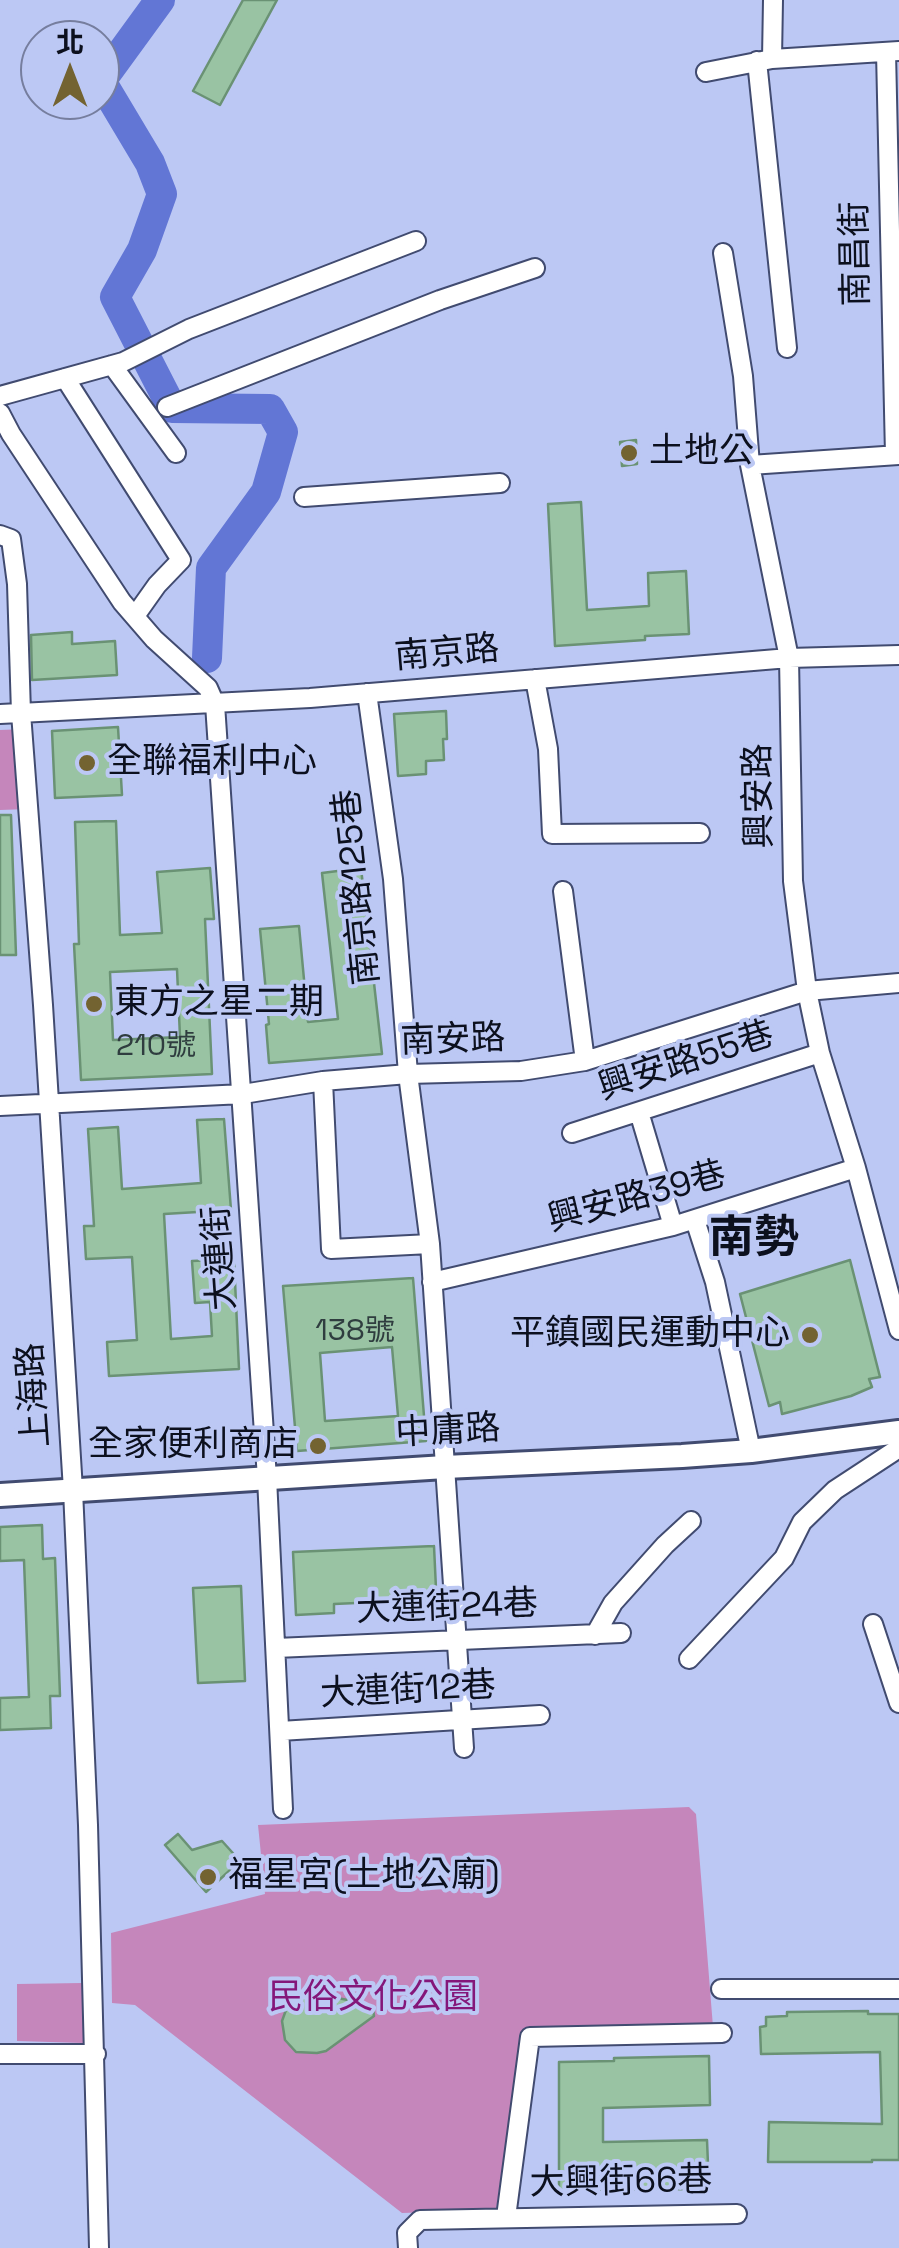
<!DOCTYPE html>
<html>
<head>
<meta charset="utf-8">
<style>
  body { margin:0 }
  #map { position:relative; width:899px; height:2248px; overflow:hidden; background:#bcc8f4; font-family:"Space Grotesk","Noto Sans TC",sans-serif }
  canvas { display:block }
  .north { position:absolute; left:20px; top:20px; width:100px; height:100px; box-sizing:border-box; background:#bcc8f4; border:2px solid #767e9e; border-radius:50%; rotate:0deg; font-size:28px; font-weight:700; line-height:40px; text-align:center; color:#0c101e }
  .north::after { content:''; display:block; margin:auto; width:35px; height:45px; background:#736331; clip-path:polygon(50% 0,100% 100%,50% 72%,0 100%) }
</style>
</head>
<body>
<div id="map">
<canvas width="899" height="2248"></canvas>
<div class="north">北</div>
</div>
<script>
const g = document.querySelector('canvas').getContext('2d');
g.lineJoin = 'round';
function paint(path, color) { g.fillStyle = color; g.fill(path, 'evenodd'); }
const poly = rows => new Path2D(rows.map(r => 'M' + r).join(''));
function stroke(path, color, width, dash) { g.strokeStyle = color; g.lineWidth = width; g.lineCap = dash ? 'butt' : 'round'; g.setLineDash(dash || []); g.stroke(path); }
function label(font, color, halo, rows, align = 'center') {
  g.font = font + ' "Space Grotesk","Noto Sans TC",sans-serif'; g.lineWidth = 8; g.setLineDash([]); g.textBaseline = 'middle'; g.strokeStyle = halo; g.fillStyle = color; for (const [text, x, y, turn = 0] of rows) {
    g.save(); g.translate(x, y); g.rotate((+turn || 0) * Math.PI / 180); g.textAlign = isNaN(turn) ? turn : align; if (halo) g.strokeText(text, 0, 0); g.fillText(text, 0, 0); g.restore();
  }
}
paint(poly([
  [25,729,29,809,0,810,0,730],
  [689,1807,696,1814,713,2027,523,2030,496,2210,402,2213,135,2005,112,2003,111,1933,265,1894,258,1825],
  [82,1983,84,2043,17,2041,17,1984]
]), '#c586bb');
stroke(poly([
  [160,0,101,81,150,163,162,194,142,250,115,297,172,408,270,409,283,432,266,492,211,568,207,658]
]), '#6276d5', 30);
const building = poly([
  [243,0,277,0,220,105,193,91,243,0],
  [636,440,637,464,622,466,620,442,636,440],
  [581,502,587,610,649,606,648,573,686,571,689,634,645,636,645,640,555,646,548,504,581,502],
  [72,632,72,644,115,641,117,675,32,680,31,635,72,632],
  [446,711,447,739,443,739,444,760,426,761,426,774,398,776,394,714,446,711],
  [118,727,122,795,55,798,52,731,118,727],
  [0,815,11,815,16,955,0,955,0,815],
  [116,821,120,935,162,933,157,872,210,868,214,919,205,919,212,1074,81,1080,74,944,79,944,75,822,116,821],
  [177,969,180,1037,113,1040,110,972,177,969],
  [361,868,382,1054,269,1063,266,1025,269,1024,260,929,299,926,308,1022,338,1019,322,873,361,868],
  [224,1119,231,1210,164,1214,171,1339,212,1336,210,1302,195,1303,192,1261,234,1259,239,1369,109,1376,107,1342,137,1340,132,1257,86,1259,84,1226,94,1226,88,1129,118,1127,122,1189,201,1183,197,1120,224,1119],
  [850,1260,880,1377,869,1379,872,1387,851,1396,782,1414,780,1402,769,1406,740,1294,850,1260],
  [413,1278,426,1441,297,1451,283,1286,413,1278],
  [392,1347,398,1416,325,1421,320,1353,392,1347],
  [42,1525,43,1559,55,1558,60,1696,50,1696,51,1728,0,1730,0,1698,29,1697,24,1560,0,1561,0,1527,42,1525],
  [434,1546,437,1610,402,1612,401,1601,334,1604,334,1613,296,1615,293,1552,434,1546],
  [241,1586,245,1681,198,1683,193,1588,241,1586],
  [178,1834,192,1850,222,1841,240,1861,206,1892,165,1845,178,1834],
  [307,1995,321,1995,364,2003,373,2009,374,2016,326,2051,317,2053,296,2052,285,2040,282,2021,286,2010,298,1999,307,1995],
  [868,2011,868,2014,899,2014,899,2160,872,2160,872,2162,768,2162,769,2122,882,2124,880,2052,761,2054,760,2027,766,2026,766,2017,787,2016,787,2012,868,2011],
  [709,2056,710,2105,603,2108,603,2142,707,2140,709,2189,559,2190,559,2062,614,2061,614,2058,709,2056]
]);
paint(building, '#99c3a3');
stroke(building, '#6a9274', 2.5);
const minor = poly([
  [886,52,895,455],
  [772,59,773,0],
  [757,61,787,348],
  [706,72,772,59,899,51],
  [723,253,743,376,750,465,789,658,793,881,807,991,820,1053,856,1168,899,1330],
  [112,365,176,453],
  [65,378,181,560,157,585,135,616],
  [0,396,123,362,189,329,416,241],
  [167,407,440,300,535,268],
  [0,413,11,434,122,602,154,639,208,688,215,704,267,1478,283,1809],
  [750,465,899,455],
  [304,497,500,483],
  [0,535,11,539,17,584,21,713,43,1005,73,1490,88,1825,99,2248],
  [535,679,548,749,552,834,700,833],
  [367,693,393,879,408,1074,430,1244,464,1748],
  [0,714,310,698,789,658,899,655],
  [563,891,585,1061],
  [323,1081,331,1249,430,1244],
  [0,1106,243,1094,323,1081,408,1074,521,1071,585,1061,807,991,899,983],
  [639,1112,673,1226],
  [572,1133,820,1053],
  [695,1220,715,1282,751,1451],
  [432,1282,673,1226,856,1168],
  [873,1624,899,1703],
  [595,1635,613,1603,665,1545,691,1521],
  [276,1648,621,1633],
  [689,1659,784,1558,802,1522,835,1490,899,1448],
  [280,1731,540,1715],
  [721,1989,899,1989],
  [0,2054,96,2054],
  [506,2217,530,2037,722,2033],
  [408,2248,407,2233,420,2220,737,2214]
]);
const tertiary = poly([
  [0,1495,445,1467,682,1456,751,1451,899,1432]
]);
stroke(minor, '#414b70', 22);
stroke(tertiary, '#414b70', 28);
stroke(minor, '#fff', 18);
stroke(tertiary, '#fff', 22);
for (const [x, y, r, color] of [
  [629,453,10,"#736331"],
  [87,763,10,"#736331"],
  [94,1004,10,"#736331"],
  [810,1335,10,"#736331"],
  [318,1446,10,"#736331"],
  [208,1877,10,"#736331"]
]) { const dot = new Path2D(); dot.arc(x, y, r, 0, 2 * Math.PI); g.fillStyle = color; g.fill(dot); stroke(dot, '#bcc8f4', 4); }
label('30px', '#2f3d3f', null, [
  ["210號",156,1047],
  ["138號",355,1332]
]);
label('35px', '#0c101e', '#bcc8f4', [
  ["南昌街",857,254,-91],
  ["南京路",447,654,-5],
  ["興安路",760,796,-91],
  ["南京路125巷",358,887,-96],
  ["南安路",453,1041,-2],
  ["興安路55巷",686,1062,-18],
  ["興安路39巷",637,1198,-15],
  ["大連街",221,1258,-94],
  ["上海路",35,1395,-94],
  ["中庸路",448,1432,-3],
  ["大連街24巷",447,1608,-2],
  ["大連街12巷",408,1691,-3],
  ["大興街66巷",621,2183,-1]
]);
label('35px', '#0c101e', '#bcc8f4', [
  ["土地公",649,453],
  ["全聯福利中心",107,763],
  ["東方之星二期",114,1004],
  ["平鎮國民運動中心",790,1335,"right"],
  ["全家便利商店",298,1446,"right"],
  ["福星宮(土地公廟)",228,1877]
], 'left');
label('35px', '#84177a', '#bcc8f4', [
  ["民俗文化公園",373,1999]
]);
label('bold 45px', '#0c101e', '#bcc8f4', [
  ["南勢",754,1240]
]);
</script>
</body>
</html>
